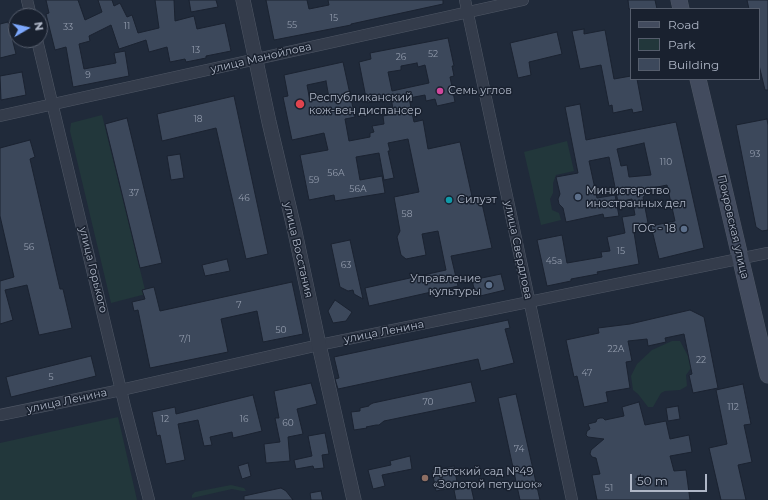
<!DOCTYPE html>
<html>
<head>
<meta charset="utf-8">
<style>
  body { margin:0 }
  #map { position:relative; width:768px; height:500px; overflow:hidden; background:#202a3a; font-family:Montserrat,sans-serif }
  canvas { display:block }
  .legend { position:absolute; left:630px; top:8px; width:130px; height:72px; box-sizing:border-box; background:#19212f; border:1px solid #555d6c; margin:0; padding:5px 7px; list-style:none; font-size:12px; color:#afb7c7 }
  .legend li { display:flex; align-items:center; gap:8px; height:20px }
  .legend b { width:20px; border:1px solid #555d6c }
  .north { position:absolute; left:8px; top:8px; width:40px; height:40px; box-sizing:border-box; background:#19212f; border:1px solid #555d6c; border-radius:50%; rotate:81deg; font-size:11px; font-weight:700; line-height:16px; text-align:center; color:#afb7c7 }
  .north::after { content:''; display:block; margin:auto; width:14px; height:18px; background:#7da8fd; clip-path:polygon(50% 0,100% 100%,50% 72%,0 100%) }
  .scale { position:absolute; left:630px; top:474px; width:77px; height:18px; box-sizing:border-box; border:2px solid #afb7c7; border-top:0; padding-left:5px; font-size:12px; line-height:14px; white-space:nowrap; color:#afb7c7; -webkit-text-stroke:3px #19212f; paint-order:stroke }
</style>
</head>
<body>
<div id="map">
<canvas width="768" height="500"></canvas>
<ul class="legend">
<li><b style="height:5px;background:#424b5e"></b>Road</li>
<li><b style="height:11px;background:#22373b"></b>Park</li>
<li><b style="height:11px;background:#3c485b"></b>Building</li>
</ul>
<div class="north">N</div>
<div class="scale">50 m</div>
</div>
<script>
const g = document.querySelector('canvas').getContext('2d');
g.lineJoin = 'round';
function paint(path, color) { g.fillStyle = color; g.fill(path, 'evenodd'); }
const poly = rows => new Path2D(rows.map(r => 'M' + r).join(''));
function stroke(path, color, width, dash) { g.strokeStyle = color; g.lineWidth = width; g.lineCap = dash ? 'butt' : 'round'; g.setLineDash(dash || []); g.stroke(path); }
function label(font, color, halo, rows, align = 'center') {
  g.font = font + ' Montserrat,sans-serif'; g.lineWidth = 3; g.setLineDash([]); g.textBaseline = 'middle'; g.strokeStyle = halo; g.fillStyle = color; for (const [text, x, y, turn = 0] of rows) {
    g.save(); g.translate(x, y); g.rotate((+turn || 0) * Math.PI / 180); g.textAlign = isNaN(turn) ? turn : align; if (halo) g.strokeText(text, 0, 0); g.fillText(text, 0, 0); g.restore();
  }
}
paint(poly([
  [102,115,146,294,111,303,70,131,71,123],
  [567,141,574,171,556,175,553,183,553,193,550,199,552,210,559,213,561,220,541,225,524,152],
  [672,341,680,341,688,356,691,368,686,375,687,386,680,390,665,391,661,393,653,407,648,407,638,394,633,390,631,376,637,364,652,350],
  [118,417,137,500,0,500,0,443],
  [231,485,244,488,246,491,242,491,232,489,192,498,192,495,195,492]
]), '#22373b');
const building = poly([
  [46,0,78,0,85,20,102,12,98,0,112,0,114,6,120,3,127,17,132,15,138,33,159,28,155,0,174,0,175,21,194,16,197,29,225,23,231,51,206,56,206,58,186,62,185,59,170,62,167,47,149,52,146,40,119,49,111,25,89,36,90,41,79,44,84,69,116,63,114,53,125,51,129,76,73,87,66,47,55,50,46,14,49,13,46,0],
  [189,0,216,0,218,7,191,12,189,0],
  [266,0,307,0,309,9,329,5,328,0,443,0,443,4,351,24,351,25,274,40,266,0],
  [628,0,655,0,657,9,629,9,628,0],
  [747,0,768,0,768,90,765,90,759,65,759,9,749,9,747,0],
  [8,22,16,54,0,58,0,24,8,22],
  [584,29,584,34,605,30,614,79,631,76,631,79,637,79,643,111,633,113,632,109,613,113,612,105,609,106,601,65,580,69,572,31,584,29],
  [557,32,562,54,529,62,531,75,518,78,510,43,557,32],
  [448,38,454,66,452,66,454,76,450,77,455,102,437,106,435,99,426,101,425,95,409,98,414,122,423,120,428,149,460,142,473,201,481,199,492,248,451,256,458,286,369,306,365,288,446,270,438,231,422,234,426,255,406,259,401,255,397,237,400,231,394,197,419,192,408,139,388,143,390,151,388,151,394,178,384,180,379,153,356,157,360,180,382,176,385,193,335,201,334,195,309,200,300,155,328,150,324,133,292,140,283,97,288,96,284,75,343,62,355,117,345,119,349,141,370,137,370,133,374,132,372,126,384,124,383,116,394,114,391,98,367,103,359,62,371,59,370,53,448,38],
  [417,63,418,67,425,65,429,83,392,91,388,72,401,70,401,66,417,63],
  [326,81,329,98,310,101,307,85,326,81],
  [22,72,26,95,1,100,0,76,22,72],
  [234,96,268,254,246,259,216,128,162,141,157,114,234,96],
  [580,104,586,140,676,122,704,248,659,259,651,226,675,221,667,185,643,190,645,196,643,197,648,223,633,226,639,264,597,272,598,274,571,279,571,281,547,286,537,240,562,235,567,263,602,257,601,252,610,251,607,237,625,233,622,217,635,215,632,199,618,202,609,157,589,161,597,198,615,195,619,216,604,218,603,214,566,222,563,208,559,204,558,199,560,194,556,177,578,173,565,107,580,104],
  [644,143,651,175,629,177,627,165,621,166,617,149,644,143],
  [127,118,162,263,140,268,105,124,127,118],
  [767,119,768,125,768,230,762,231,756,227,736,125,767,119],
  [30,140,35,157,30,159,60,289,63,289,72,328,39,335,27,285,5,290,13,320,0,324,0,281,14,277,0,216,0,148,30,140],
  [180,154,184,178,171,180,167,156,180,154],
  [350,240,363,299,354,294,353,290,348,291,340,287,331,244,350,240],
  [227,259,230,271,205,276,202,265,227,259],
  [501,274,505,290,476,297,472,280,501,274],
  [292,282,303,334,263,342,257,311,221,319,228,352,150,368,138,310,134,311,132,302,145,299,142,290,154,287,160,311,292,282],
  [335,300,352,312,346,321,333,323,328,311,335,300],
  [690,310,704,317,718,388,693,393,689,375,692,374,684,334,665,338,666,342,648,346,647,339,628,341,632,361,626,362,630,388,606,392,608,402,584,407,577,376,574,377,566,340,599,333,598,328,630,324,690,310],
  [508,320,510,328,505,329,514,363,481,371,478,359,338,389,335,379,339,378,334,357,508,320],
  [91,356,96,376,11,397,6,377,91,356],
  [471,382,476,402,384,421,379,425,376,425,366,427,367,428,354,430,351,412,360,411,360,408,369,406,369,405,373,403,471,382],
  [311,383,317,404,297,409,303,434,288,437,290,461,266,463,264,444,280,442,275,418,279,418,274,391,311,383],
  [743,384,751,424,744,425,752,462,738,465,746,500,721,500,709,448,727,444,716,390,743,384],
  [516,394,540,500,520,500,498,398,516,394],
  [253,395,262,431,233,438,232,432,210,437,212,445,204,446,198,420,178,424,185,460,166,464,160,435,157,436,152,412,175,407,176,414,253,395],
  [639,402,645,425,666,421,670,439,689,435,692,452,670,456,674,471,686,470,690,500,597,500,592,475,600,474,596,458,592,457,590,454,591,450,604,439,588,437,586,435,587,431,590,429,588,424,596,422,597,419,600,418,603,418,605,420,624,416,622,407,639,402],
  [678,406,680,419,668,421,666,408,678,406],
  [325,433,329,454,322,455,324,468,314,469,313,466,296,469,294,460,312,456,308,436,325,433],
  [410,456,412,469,382,475,385,486,373,489,368,470,391,465,390,461,410,456],
  [248,463,251,476,242,479,238,466,248,463],
  [454,466,458,487,436,491,432,470,454,466],
  [471,487,474,500,456,500,454,490,471,487],
  [281,488,286,491,293,500,244,500,244,496,281,488],
  [321,491,323,500,311,500,310,493,321,491]
]);
paint(building, '#3c485b');
stroke(building, '#1b2331', 1);
const minor = poly([
  [27,0,31,16],
  [465,0,572,500],
  [37,40,125,407,149,500],
  [0,116,523,0],
  [0,415,121,390,319,345,768,253]
]);
const tertiary = poly([
  [243,0,269,122,295,232,319,345,354,500]
]);
const secondary = poly([
  [679,0,681,9],
  [698,79,768,375]
]);
stroke(minor, '#4f5765', 12);
stroke(tertiary, '#4f5765', 15);
stroke(secondary, '#4f5765', 17);
stroke(minor, '#343c4b', 11);
stroke(tertiary, '#343c4b', 14);
stroke(secondary, '#424b5e', 16);
for (const [x, y, r, color] of [
  [440,91,4,"#d1479c"],
  [300,104,5,"#e0444e"],
  [578,197,4,"#5c6f8a"],
  [449,200,4,"#0f9aa8"],
  [684,229,4,"#5c6f8a"],
  [489,285,4,"#5c6f8a"],
  [425,478,4,"#8d6e63"]
]) { const dot = new Path2D(); dot.arc(x, y, r, 0, 2 * Math.PI); g.fillStyle = color; g.fill(dot); stroke(dot, '#19212f', 1.5); }
label('9px', '#929bac', null, [
  ["15",334,18],
  ["55",292,25],
  ["11",127,26],
  ["33",68,27],
  ["13",196,50],
  ["52",433,54],
  ["26",401,57],
  ["9",88,75],
  ["18",198,119],
  ["93",755,154],
  ["110",666,162],
  ["56А",336,173],
  ["59",314,180],
  ["56А",358,189],
  ["37",134,193],
  ["46",244,198],
  ["58",407,214],
  ["56",29,247],
  ["15",621,251],
  ["45а",554,261],
  ["63",346,265],
  ["7",239,305],
  ["50",281,330],
  ["7/1",185,339],
  ["22А",616,349],
  ["22",701,360],
  ["47",587,373],
  ["5",51,377],
  ["70",428,402],
  ["112",733,407],
  ["12",165,419],
  ["16",244,419],
  ["60",288,423],
  ["74",519,449],
  ["51",609,488]
]);
label('11px', '#afb7c7', '#19212f', [
  ["улица Манойлова",261,58,-13],
  ["Покровская улица",733,227,77],
  ["улица Восстания",298,250,77],
  ["улица Свердлова",518,250,78],
  ["улица Горького",93,270,76],
  ["улица Ленина",384,332,-11],
  ["улица Ленина",67,401,-12]
]);
label('11px', '#afb7c7', '#19212f', [
  ["Семь углов",448,91],
  ["Республиканский",309,98],
  ["кож-вен диспансер",309,111],
  ["Министерство",586,191],
  ["иностранных дел",586,204],
  ["Силуэт",457,200],
  ["ГОС - 18",676,229,"right"],
  ["Управление",481,279,"right"],
  ["культуры",481,292,"right"],
  ["Детский сад №49",433,472],
  ["«Золотой петушок»",433,485]
], 'left');
</script>
</body>
</html>
